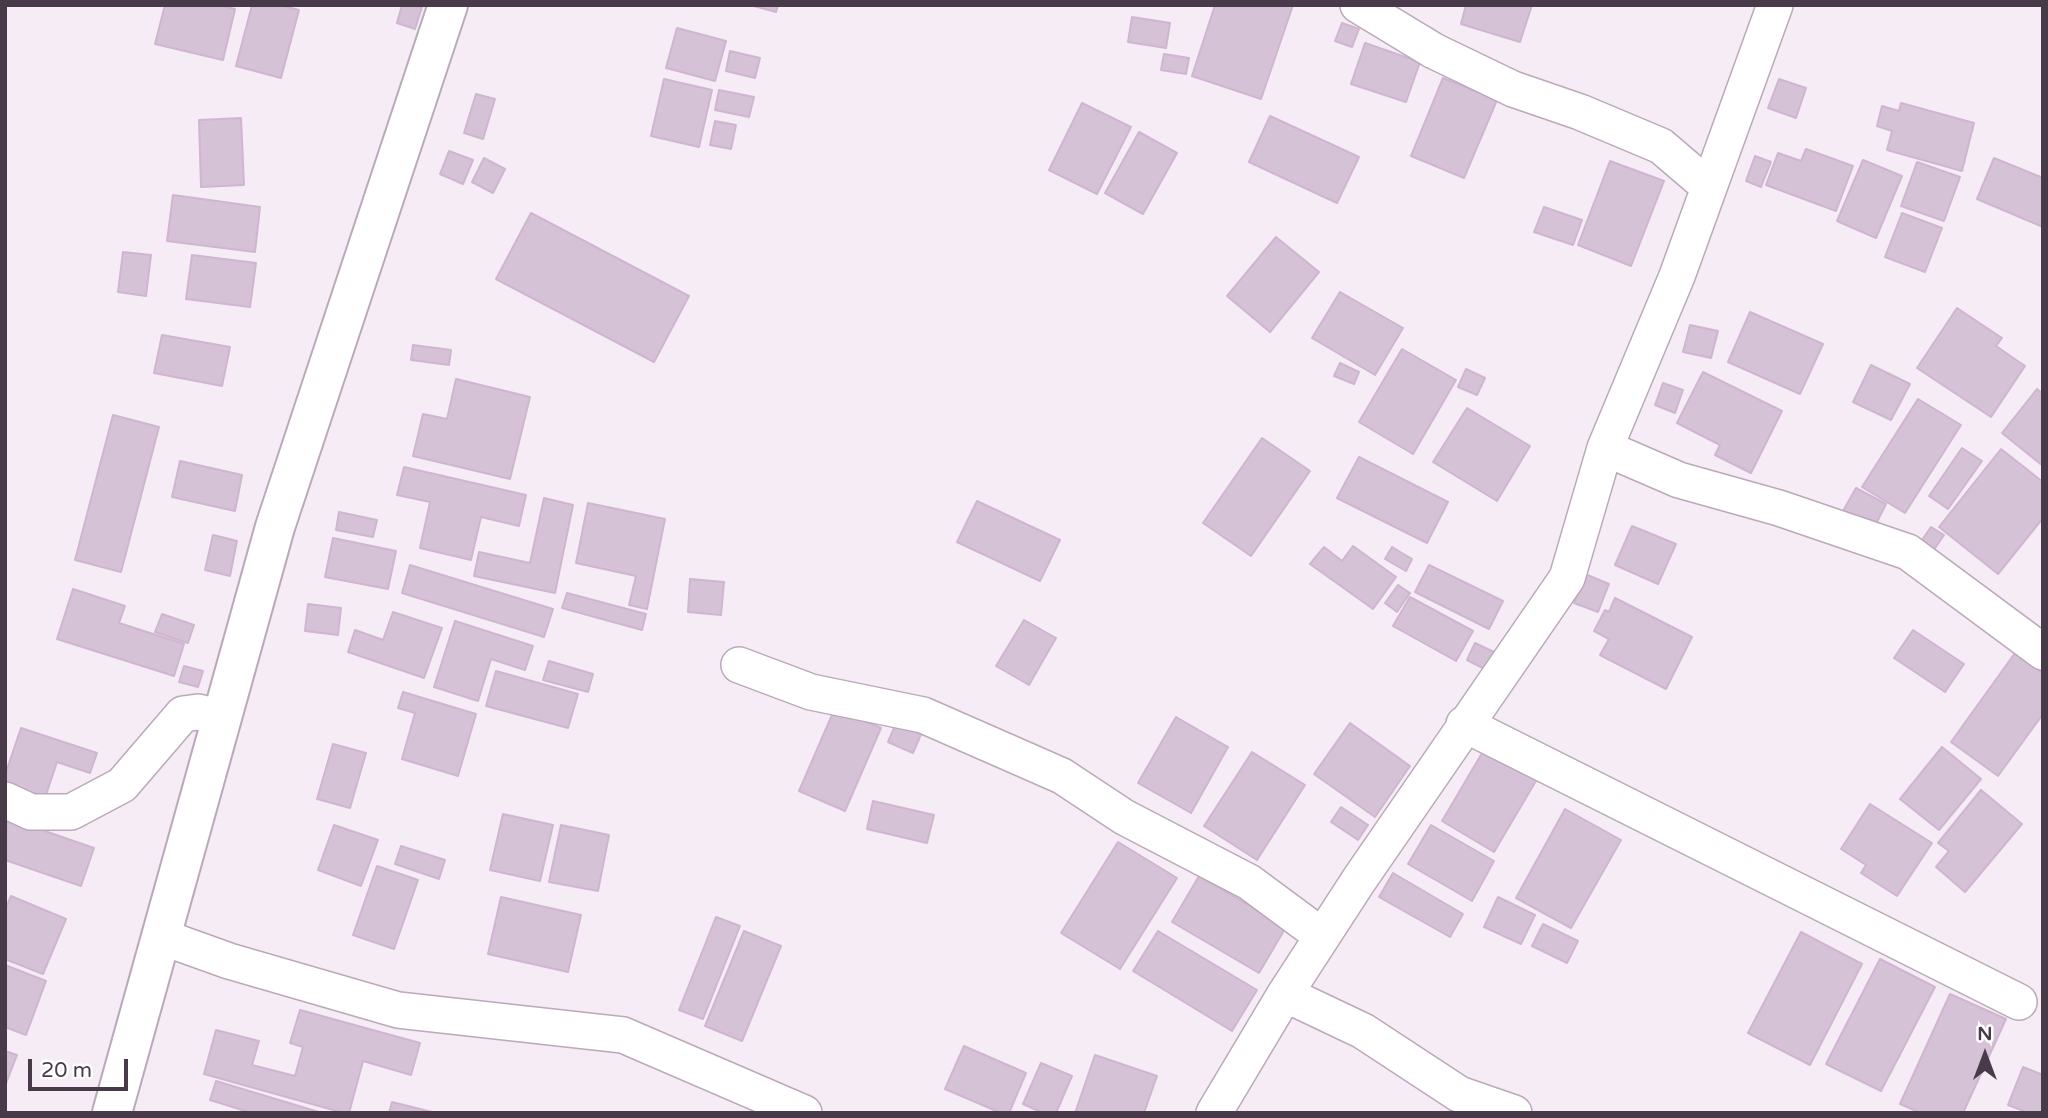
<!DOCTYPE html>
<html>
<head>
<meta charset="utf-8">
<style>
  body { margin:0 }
  #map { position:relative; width:2048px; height:1118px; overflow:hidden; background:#f5ecf5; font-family:"Varela Round",sans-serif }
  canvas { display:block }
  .frame { position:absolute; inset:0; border:7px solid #493a4a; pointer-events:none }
  .north { position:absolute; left:1950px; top:1020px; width:70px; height:70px; -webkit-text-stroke:5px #fff; paint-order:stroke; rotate:0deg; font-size:19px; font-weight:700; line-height:28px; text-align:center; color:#493a4a }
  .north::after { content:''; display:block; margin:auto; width:24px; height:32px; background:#493a4a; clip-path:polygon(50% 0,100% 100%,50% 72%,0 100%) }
  .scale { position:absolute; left:28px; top:1059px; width:100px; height:32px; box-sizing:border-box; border:4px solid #493a4a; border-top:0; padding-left:9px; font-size:21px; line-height:24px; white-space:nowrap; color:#493a4a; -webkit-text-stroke:5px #fff; paint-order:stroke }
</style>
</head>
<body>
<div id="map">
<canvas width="2048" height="1118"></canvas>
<div class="frame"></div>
<div class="north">N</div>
<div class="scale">20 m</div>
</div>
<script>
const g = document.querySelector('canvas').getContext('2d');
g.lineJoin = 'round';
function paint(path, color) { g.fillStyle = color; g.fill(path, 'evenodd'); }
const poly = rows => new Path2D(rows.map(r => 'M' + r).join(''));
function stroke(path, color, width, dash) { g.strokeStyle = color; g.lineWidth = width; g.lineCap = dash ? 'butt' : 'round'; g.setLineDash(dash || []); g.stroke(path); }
const building = poly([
  [165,5,219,5,235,9,223,60,155,44,165,5],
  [252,5,280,5,299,10,281,78,236,66,252,5],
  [402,5,422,7,415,29,397,23,402,5],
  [750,5,778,5,776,12,750,5],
  [1215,5,1293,5,1261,99,1192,76,1215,5],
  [1466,5,1532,5,1520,42,1461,24,1466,5],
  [1132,17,1170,23,1166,48,1128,42,1132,17],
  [1342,23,1359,29,1352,47,1335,41,1342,23],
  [677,28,726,41,715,81,666,68,677,28],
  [1365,43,1420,62,1406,102,1351,84,1365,43],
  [730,51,760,58,755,78,726,71,730,51],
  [1164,54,1189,58,1186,74,1161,70,1164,54],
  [1443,78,1497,100,1464,178,1411,156,1443,78],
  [664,79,712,90,699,147,651,136,664,79],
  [1779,79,1806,88,1796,118,1768,108,1779,79],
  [719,90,754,97,749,117,715,110,719,90],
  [476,94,495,99,483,139,464,133,476,94],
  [1082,103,1131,127,1097,194,1049,170,1082,103],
  [1901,103,1974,123,1962,171,1887,150,1892,131,1877,126,1882,106,1899,111,1901,103],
  [1270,116,1359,157,1337,203,1249,162,1270,116],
  [241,118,244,185,201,187,199,120,241,118],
  [715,121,736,125,731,149,710,145,715,121],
  [1139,132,1177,153,1143,214,1105,193,1139,132],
  [1806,149,1853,166,1836,211,1766,185,1778,153,1801,161,1806,149],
  [449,151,473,160,463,184,440,174,449,151],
  [1755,156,1771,162,1761,187,1746,181,1755,156],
  [484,158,505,169,493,193,472,182,484,158],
  [1994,158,2043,178,2043,227,1977,199,1994,158],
  [1863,160,1902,176,1876,238,1837,221,1863,160],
  [1610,161,1664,181,1631,266,1578,245,1610,161],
  [1917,162,1960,177,1944,221,1901,206,1917,162],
  [173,195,260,207,255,252,167,241,173,195],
  [1544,207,1582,220,1573,245,1534,232,1544,207],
  [531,213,689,296,654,362,496,279,531,213],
  [1902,213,1942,228,1925,272,1885,257,1902,213],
  [1276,237,1319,272,1270,332,1227,296,1276,237],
  [123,252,151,255,146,296,118,292,123,252],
  [192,255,256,263,250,307,186,299,192,255],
  [1340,292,1403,328,1375,375,1312,338,1340,292],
  [1957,308,2002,338,1996,346,2025,366,1991,417,1917,368,1957,308],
  [1750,312,1823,344,1800,394,1728,362,1750,312],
  [1690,325,1718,331,1711,358,1683,352,1690,325],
  [162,335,230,347,222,386,154,373,162,335],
  [413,345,451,350,449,365,411,360,413,345],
  [1402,349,1456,380,1413,454,1359,422,1402,349],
  [1340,363,1359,372,1354,384,1334,376,1340,363],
  [1871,365,1910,384,1891,420,1853,402,1871,365],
  [1466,369,1485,378,1477,395,1458,387,1466,369],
  [1703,372,1782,411,1751,473,1715,455,1720,445,1677,423,1703,372],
  [456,379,530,397,510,479,413,456,423,414,447,419,456,379],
  [1663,383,1683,390,1675,413,1655,405,1663,383],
  [2037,389,2043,394,2043,466,2002,433,2037,389],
  [1918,399,1961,425,1905,513,1862,487,1918,399],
  [1467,408,1530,446,1497,501,1433,462,1467,408],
  [113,415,159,427,121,572,75,560,113,415],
  [1262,438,1310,471,1251,556,1203,523,1262,438],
  [1962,448,1982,461,1948,509,1929,496,1962,448],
  [2001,449,2043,482,2043,518,1998,574,1939,527,2001,449],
  [1359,457,1448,502,1427,543,1337,498,1359,457],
  [180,461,242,475,235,511,172,497,180,461],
  [404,467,526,495,519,526,481,517,471,560,420,548,430,502,397,495,404,467],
  [1856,488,1886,504,1874,528,1843,511,1856,488],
  [544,498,573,505,555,593,474,576,479,552,530,563,544,498],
  [977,501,1060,540,1040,581,957,542,977,501],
  [588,503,665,519,647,609,629,605,636,576,576,563,588,503],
  [339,512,377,520,373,537,336,530,339,512],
  [1632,526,1676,544,1658,584,1615,565,1632,526],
  [1931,527,1944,535,1933,551,1920,543,1931,527],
  [213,535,237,541,230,576,205,570,213,535],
  [333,538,396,551,388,589,325,577,333,538],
  [1353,546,1396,577,1373,609,1310,564,1324,547,1342,561,1353,546],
  [1392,547,1412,559,1406,571,1385,559,1392,547],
  [410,565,553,609,544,637,402,593,410,565],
  [1429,565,1503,601,1489,629,1415,592,1429,565],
  [1585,574,1609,584,1598,612,1574,603,1585,574],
  [690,579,724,582,721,615,688,612,690,579],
  [1398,585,1410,593,1397,612,1385,603,1398,585],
  [73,589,125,606,119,623,184,644,174,676,57,639,73,589],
  [567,593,646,614,642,630,562,608,567,593],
  [1410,597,1473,631,1456,661,1393,626,1410,597],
  [1615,598,1692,637,1666,689,1600,655,1609,639,1594,631,1605,610,1609,612,1615,598],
  [308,604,341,608,338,635,305,631,308,604],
  [393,612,442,628,424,678,348,652,355,630,383,640,393,612],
  [162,614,194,625,188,643,155,632,162,614],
  [1024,620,1056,638,1029,685,996,666,1024,620],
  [455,621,533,646,525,670,491,659,478,701,434,687,455,621],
  [1913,630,1964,664,1945,692,1894,658,1913,630],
  [1475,643,1494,652,1485,669,1467,660,1475,643],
  [2015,653,2043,673,2043,714,1998,776,1951,742,2015,653],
  [549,661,593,674,588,692,543,680,549,661],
  [184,666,203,671,198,687,179,682,184,666],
  [496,671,578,694,568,728,486,706,496,671],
  [403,692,476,714,458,776,402,759,415,713,398,708,403,692],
  [835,708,881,728,845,811,799,791,835,708],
  [1176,717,1228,747,1191,813,1138,783,1176,717],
  [897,721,922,732,913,753,888,742,897,721],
  [1350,723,1410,766,1375,817,1314,774,1350,723],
  [21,728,97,753,90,773,57,762,45,798,5,785,5,775,21,728],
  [1488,743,1540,774,1494,852,1442,821,1488,743],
  [333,744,366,753,350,808,317,799,333,744],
  [1942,747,1981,779,1939,830,1900,799,1942,747],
  [1252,752,1305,785,1257,860,1204,826,1252,752],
  [1981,790,2022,824,1965,892,1936,867,1949,851,1938,843,1981,790],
  [873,801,934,815,927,843,867,829,873,801],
  [1870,804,1932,843,1897,896,1861,873,1866,865,1841,849,1870,804],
  [1341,807,1368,825,1358,840,1331,822,1341,807],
  [1565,809,1621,840,1571,928,1516,898,1565,809],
  [503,814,553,825,540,881,490,870,503,814],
  [7,818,94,848,81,886,5,860,7,818],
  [334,825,378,840,361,886,318,870,334,825],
  [561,825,609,835,598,891,549,882,561,825],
  [1431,825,1494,861,1472,901,1408,864,1431,825],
  [1118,842,1177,878,1120,969,1061,933,1118,842],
  [401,846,445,860,439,879,395,864,401,846],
  [377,866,418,880,394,949,353,935,377,866],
  [1393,873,1463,914,1450,937,1379,897,1393,873],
  [1199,876,1286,927,1259,973,1172,922,1199,876],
  [11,896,66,919,43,974,5,959,5,910,11,896],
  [501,897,581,915,568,972,488,954,501,897],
  [1498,897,1535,915,1521,944,1484,927,1498,897],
  [716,917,740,926,703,1019,679,1010,716,917],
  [1543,924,1578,941,1567,963,1532,946,1543,924],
  [744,931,781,946,742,1041,705,1026,744,931],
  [1158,931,1257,990,1232,1031,1133,971,1158,931],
  [1801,932,1862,964,1810,1065,1748,1033,1801,932],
  [1880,959,1935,987,1881,1091,1826,1064,1880,959],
  [5,965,46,981,26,1035,5,1027,5,965],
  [1950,994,2006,1019,1963,1113,1921,1113,1900,1104,1950,994],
  [300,1010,420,1043,411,1075,363,1061,349,1113,344,1113,204,1074,216,1030,259,1041,252,1065,295,1076,303,1047,290,1043,300,1010],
  [964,1046,1026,1073,1009,1113,1001,1113,945,1089,964,1046],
  [5,1051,17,1055,5,1086,5,1051],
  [1095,1055,1157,1076,1144,1113,1075,1113,1095,1055],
  [1041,1063,1072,1076,1056,1113,1043,1113,1023,1104,1041,1063],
  [2023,1067,2043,1075,2042,1113,2029,1113,2008,1105,2023,1067],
  [216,1081,322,1113,252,1113,210,1100,216,1081],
  [392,1102,436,1113,389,1113,392,1102]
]);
paint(building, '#d6c2d7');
stroke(building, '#d0b5d1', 2);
const minor = poly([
  [1358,5,1434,51,1513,89,1580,112,1661,146,1709,187],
  [1605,448,1679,480,1779,508,1908,552,2043,652],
  [739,665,811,692,923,715,1062,776,1124,817,1249,882,1322,936],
  [1464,724,2019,1002],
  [5,800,31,812,71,812,122,785,183,714,198,712,223,718],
  [162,937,229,961,398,1010,623,1035,804,1113],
  [1285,994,1363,1031,1459,1094,1514,1113],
  [1214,1113,1285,994,1359,880,1567,578,1605,448,1677,276,1775,5]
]);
const tertiary = poly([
  [112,1113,275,527,448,5]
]);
stroke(minor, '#bba9bb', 38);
stroke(tertiary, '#bba9bb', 42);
stroke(minor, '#fff', 35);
stroke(tertiary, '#fff', 38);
</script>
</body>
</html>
